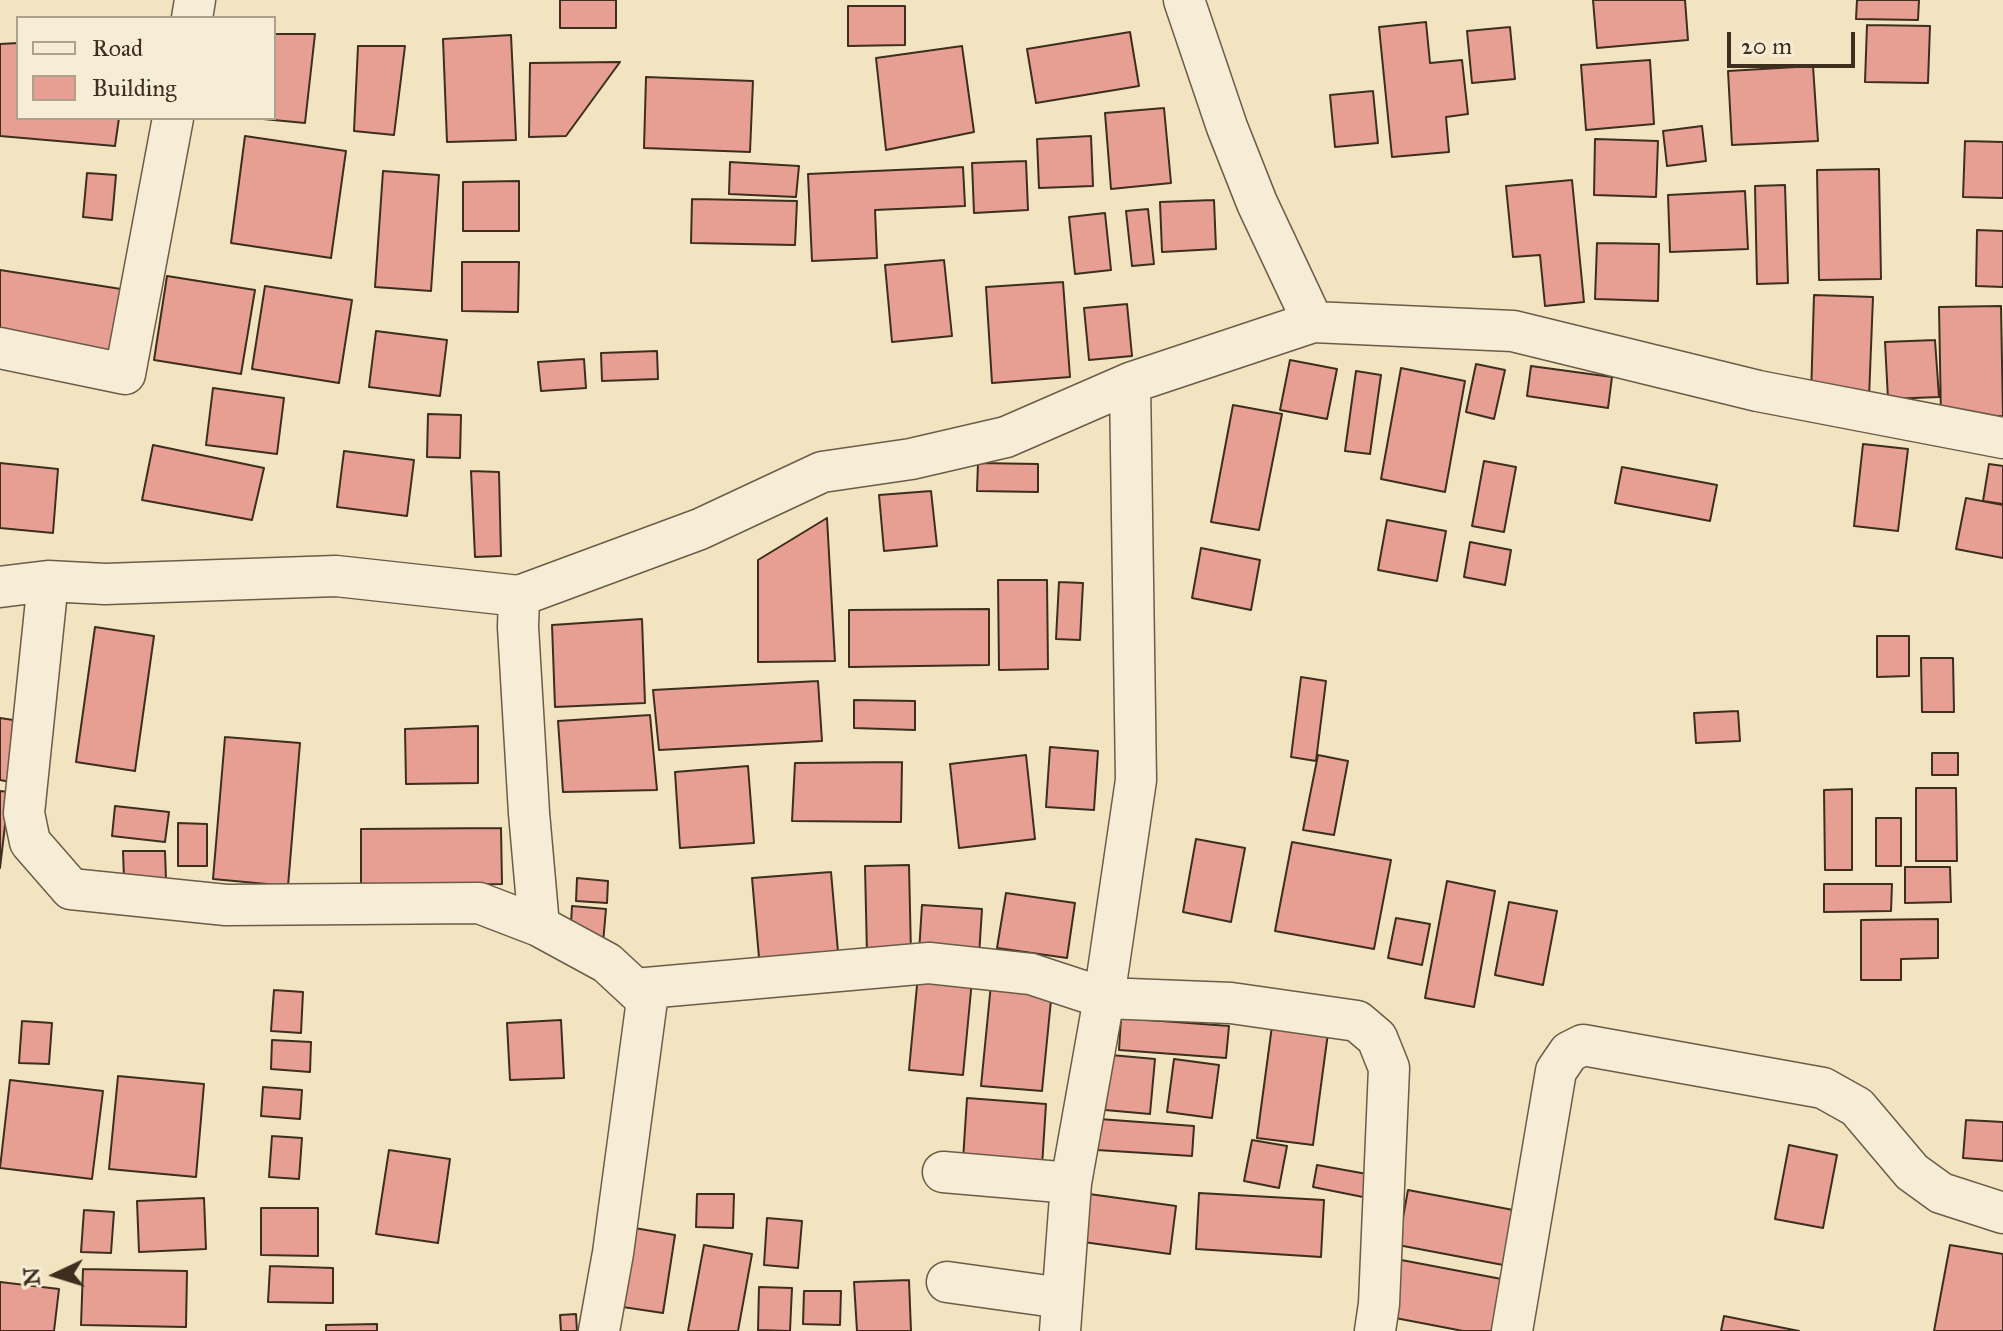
<!DOCTYPE html>
<html>
<head>
<meta charset="utf-8">
<style>
  body { margin:0 }
  #map { position:relative; width:2003px; height:1331px; overflow:hidden; background:#f2e4c1; font-family:"IM FELL Great Primer",serif }
  canvas { display:block }
  .legend { position:absolute; left:16px; top:16px; width:260px; height:104px; box-sizing:border-box; background:#f7edd7; border:2px solid #ada18d; margin:0; padding:10px 14px; list-style:none; font-size:24px; color:#3d2e1d }
  .legend li { display:flex; align-items:center; gap:16px; height:40px }
  .legend b { width:40px; border:2px solid #ada18d }
  .north { position:absolute; left:16px; top:1235px; width:80px; height:80px; -webkit-text-stroke:6px #f7edd7; paint-order:stroke; rotate:266deg; font-size:22px; font-weight:700; line-height:32px; text-align:center; color:#3d2e1d }
  .north::after { content:''; display:block; margin:auto; width:28px; height:36px; background:#3d2e1d; clip-path:polygon(50% 0,100% 100%,50% 72%,0 100%) }
  .scale { position:absolute; left:1727px; top:32px; width:128px; height:36px; box-sizing:border-box; border:4px solid #3d2e1d; border-top:0; padding-left:10px; font-size:24px; line-height:28px; white-space:nowrap; color:#3d2e1d; -webkit-text-stroke:6px #f7edd7; paint-order:stroke }
</style>
</head>
<body>
<div id="map">
<canvas width="2003" height="1331"></canvas>
<ul class="legend">
<li><b style="height:10px;background:#f7edd7"></b>Road</li>
<li><b style="height:22px;background:#e79f94"></b>Building</li>
</ul>
<div class="north">N</div>
<div class="scale">20 m</div>
</div>
<script>
const g = document.querySelector('canvas').getContext('2d');
g.lineJoin = 'round';
function paint(path, color) { g.fillStyle = color; g.fill(path, 'evenodd'); }
const poly = rows => new Path2D(rows.map(r => 'M' + r).join(''));
function stroke(path, color, width, dash) { g.strokeStyle = color; g.lineWidth = width; g.lineCap = dash ? 'butt' : 'round'; g.setLineDash(dash || []); g.stroke(path); }
const building = poly([
  [560,0,616,0,616,28,560,28,560,0],
  [1593,0,1685,0,1688,40,1597,48,1593,0],
  [1857,0,1919,0,1918,20,1856,19,1857,0],
  [848,6,905,6,905,45,848,46,848,6],
  [1426,22,1430,63,1462,60,1468,114,1446,117,1449,152,1392,157,1379,27,1426,22],
  [1867,25,1930,26,1928,83,1865,82,1867,25],
  [1510,27,1515,79,1472,83,1467,31,1510,27],
  [1130,32,1139,86,1036,103,1027,49,1130,32],
  [274,34,315,34,305,123,263,119,274,118,274,34],
  [511,35,516,140,447,142,443,39,511,35],
  [18,43,18,118,119,118,115,146,0,136,0,44,18,43],
  [358,46,405,46,394,135,354,131,358,46],
  [962,46,974,132,886,150,876,58,962,46],
  [1650,60,1654,124,1586,130,1581,65,1650,60],
  [620,62,566,136,529,137,530,63,620,62],
  [1813,66,1818,141,1732,145,1728,71,1813,66],
  [646,77,753,81,750,152,644,148,646,77],
  [1373,91,1378,143,1335,147,1330,95,1373,91],
  [1164,108,1171,183,1111,189,1105,113,1164,108],
  [1702,126,1706,161,1667,166,1663,131,1702,126],
  [245,136,346,151,331,258,231,243,245,136],
  [1091,136,1093,186,1039,188,1037,139,1091,136],
  [1595,139,1658,141,1656,197,1594,195,1595,139],
  [1965,141,2003,142,2003,198,1963,197,1965,141],
  [1026,161,1028,210,974,213,972,163,1026,161],
  [730,162,799,166,796,197,729,194,730,162],
  [963,167,965,206,875,210,877,258,812,261,808,174,963,167],
  [1879,169,1881,279,1819,280,1817,170,1879,169],
  [383,171,439,175,431,291,375,287,383,171],
  [87,173,116,175,112,220,83,217,87,173],
  [1572,180,1584,302,1545,306,1540,255,1513,257,1506,186,1572,180],
  [519,181,519,231,463,231,463,182,519,181],
  [1785,185,1788,283,1757,284,1755,186,1785,185],
  [1745,191,1748,249,1670,252,1668,195,1745,191],
  [692,199,797,201,795,245,691,243,692,199],
  [1214,200,1216,249,1162,252,1160,202,1214,200],
  [1148,209,1154,264,1132,266,1126,211,1148,209],
  [1105,213,1111,270,1075,274,1069,217,1105,213],
  [1977,230,2003,231,2003,287,1976,286,1977,230],
  [1597,243,1659,244,1658,301,1595,299,1597,243],
  [944,260,952,336,892,342,885,265,944,260],
  [462,262,519,262,518,312,462,311,462,262],
  [0,270,121,289,113,356,0,340,0,270],
  [167,276,255,290,241,374,154,360,167,276],
  [1063,282,1070,377,992,383,986,287,1063,282],
  [265,286,352,300,339,383,252,369,265,286],
  [1814,295,1873,297,1869,398,1811,396,1814,295],
  [1127,304,1132,356,1089,360,1084,308,1127,304],
  [2001,306,2003,416,1941,417,1939,307,2001,306],
  [376,331,447,340,440,396,369,387,376,331],
  [1935,340,1939,397,1888,399,1885,342,1935,340],
  [657,351,658,379,602,381,601,353,657,351],
  [584,359,586,388,541,391,538,362,584,359],
  [1290,360,1337,369,1327,419,1280,410,1290,360],
  [1476,364,1505,370,1494,419,1466,412,1476,364],
  [1531,366,1612,377,1608,408,1527,396,1531,366],
  [1401,368,1465,381,1445,492,1381,479,1401,368],
  [1356,371,1381,375,1370,454,1345,451,1356,371],
  [213,388,284,398,277,454,206,445,213,388],
  [1233,405,1282,414,1259,530,1211,522,1233,405],
  [428,414,461,415,460,458,427,457,428,414],
  [1863,444,1908,449,1898,531,1854,526,1863,444],
  [153,445,264,468,252,520,142,500,153,445],
  [344,451,414,460,407,516,337,507,344,451],
  [1484,461,1516,467,1504,532,1472,526,1484,461],
  [0,463,58,469,53,533,0,528,0,463],
  [978,463,1038,464,1038,492,977,491,978,463],
  [1989,464,2003,466,2003,504,1983,501,1989,464],
  [1622,467,1717,485,1710,521,1615,503,1622,467],
  [471,471,499,472,501,556,475,557,471,471],
  [931,491,937,546,884,551,879,495,931,491],
  [1966,498,2003,505,2003,558,1956,549,1966,498],
  [827,518,835,661,758,662,758,560,827,518],
  [1387,520,1446,531,1437,581,1378,570,1387,520],
  [1470,542,1511,550,1505,585,1464,577,1470,542],
  [1201,548,1260,560,1251,610,1192,598,1201,548],
  [998,580,1047,580,1048,669,999,670,998,580],
  [1059,582,1083,583,1080,640,1056,639,1059,582],
  [989,609,989,665,849,667,849,610,989,609],
  [642,619,645,703,555,707,552,625,642,619],
  [95,627,154,636,135,771,76,762,95,627],
  [1877,636,1909,636,1909,676,1877,677,1877,636],
  [1921,658,1953,658,1954,712,1922,712,1921,658],
  [1301,677,1326,681,1316,761,1291,757,1301,677],
  [818,681,822,741,659,750,653,690,818,681],
  [854,700,915,701,915,730,854,728,854,700],
  [1738,711,1740,741,1696,743,1694,713,1738,711],
  [650,715,657,790,563,792,558,721,650,715],
  [0,718,26,722,16,783,0,780,0,718],
  [478,726,478,783,406,784,405,729,478,726],
  [225,737,300,743,288,886,213,879,225,737],
  [1050,747,1098,751,1094,810,1046,807,1050,747],
  [1932,753,1958,753,1958,775,1932,775,1932,753],
  [1026,755,1035,839,959,848,950,764,1026,755],
  [1318,755,1348,761,1334,835,1303,830,1318,755],
  [902,762,901,822,792,821,795,763,902,762],
  [748,766,754,843,680,848,675,772,748,766],
  [1916,788,1956,788,1957,861,1916,861,1916,788],
  [1852,789,1852,870,1825,870,1824,790,1852,789],
  [0,791,9,792,0,868,0,791],
  [115,806,169,812,165,842,112,836,115,806],
  [1876,818,1901,818,1901,866,1876,866,1876,818],
  [178,823,207,824,207,866,178,866,178,823],
  [501,828,502,884,361,886,361,829,501,828],
  [1196,839,1245,848,1231,922,1183,912,1196,839],
  [1292,842,1391,860,1374,949,1275,931,1292,842],
  [123,851,165,851,166,880,124,880,123,851],
  [909,865,911,954,867,955,865,866,909,865],
  [1905,867,1950,867,1951,902,1905,903,1905,867],
  [831,872,839,963,760,969,752,878,831,872],
  [577,878,608,881,607,903,576,901,577,878],
  [1447,881,1495,891,1474,1007,1425,998,1447,881],
  [1824,884,1892,884,1891,911,1824,912,1824,884],
  [1006,893,1075,903,1067,958,997,948,1006,893],
  [1509,902,1557,911,1543,985,1495,975,1509,902],
  [922,905,982,909,979,956,919,952,922,905],
  [572,906,606,909,603,943,570,941,572,906],
  [1396,918,1430,924,1422,965,1388,958,1396,918],
  [1938,919,1938,958,1901,959,1901,980,1861,980,1861,920,1938,919],
  [918,975,972,980,963,1075,909,1070,918,975],
  [991,984,1052,990,1042,1091,981,1086,991,984],
  [274,990,303,992,301,1033,271,1031,274,990],
  [1121,1018,1229,1026,1226,1058,1119,1050,1121,1018],
  [561,1020,564,1078,510,1080,507,1023,561,1020],
  [22,1021,52,1023,49,1064,19,1063,22,1021],
  [1272,1026,1328,1033,1313,1145,1257,1138,1272,1026],
  [272,1040,311,1042,310,1072,271,1069,272,1040],
  [1111,1055,1155,1059,1150,1114,1105,1110,1111,1055],
  [1174,1059,1219,1065,1212,1118,1167,1112,1174,1059],
  [118,1076,204,1084,196,1177,109,1169,118,1076],
  [10,1080,103,1091,92,1179,0,1168,10,1080],
  [263,1087,302,1090,300,1119,261,1116,263,1087],
  [967,1098,1046,1104,1042,1166,963,1160,967,1098],
  [1099,1119,1194,1126,1192,1156,1097,1150,1099,1119],
  [1966,1120,2003,1122,2003,1161,1963,1158,1966,1120],
  [272,1136,302,1138,299,1179,269,1177,272,1136],
  [1252,1140,1287,1146,1279,1188,1244,1181,1252,1140],
  [1789,1145,1837,1155,1823,1228,1775,1219,1789,1145],
  [389,1150,450,1159,438,1243,376,1234,389,1150],
  [1317,1165,1378,1176,1373,1199,1313,1187,1317,1165],
  [1408,1190,1529,1213,1519,1268,1398,1245,1408,1190],
  [1082,1193,1176,1206,1170,1254,1076,1241,1082,1193],
  [1199,1193,1324,1200,1321,1257,1196,1249,1199,1193],
  [697,1194,734,1194,733,1228,696,1227,697,1194],
  [204,1198,206,1249,139,1252,137,1201,204,1198],
  [261,1208,318,1208,318,1256,261,1255,261,1208],
  [84,1210,114,1212,111,1253,81,1252,84,1210],
  [767,1218,802,1221,798,1268,764,1265,767,1218],
  [629,1227,675,1235,663,1313,616,1306,629,1227],
  [704,1245,752,1254,738,1331,688,1331,704,1245],
  [1950,1245,2003,1254,2003,1331,1934,1331,1950,1245],
  [1396,1259,1512,1281,1503,1331,1463,1331,1385,1316,1396,1259],
  [270,1266,333,1268,333,1303,268,1302,270,1266],
  [83,1269,187,1271,186,1327,81,1325,83,1269],
  [909,1280,911,1331,857,1331,854,1282,909,1280],
  [0,1282,59,1289,54,1331,0,1331,0,1282],
  [759,1287,792,1288,790,1331,758,1330,759,1287],
  [804,1291,841,1291,840,1325,803,1324,804,1291],
  [576,1314,577,1331,561,1331,560,1315,576,1314],
  [1724,1316,1799,1331,1721,1331,1724,1316],
  [377,1324,377,1331,326,1331,326,1325,377,1324]
]);
paint(building, '#e79f94');
stroke(building, '#3d2e1d', 2);
const minor = poly([
  [1184,0,1227,127,1257,203,1313,322],
  [192,18,195,0],
  [0,348,125,374,173,118],
  [48,581,24,813,30,842,71,889,226,905,479,903,539,926],
  [0,587,48,581,105,584,336,576,519,596,700,529,822,472,911,459,1006,437,1130,383],
  [519,596,518,627,529,813,539,926,607,963,647,1000,613,1253,599,1331],
  [635,989,929,963,1031,974,1104,998,1071,1183,1060,1331],
  [943,1172,1071,1183],
  [947,1282,1062,1298],
  [1375,1331,1379,1304,1389,1068,1377,1038,1357,1021,1231,1003,1104,998,1136,780,1130,383,1313,322,1513,331,1758,391,2003,438],
  [1512,1331,1556,1071,1569,1052,1583,1045,1823,1088,1857,1107,1912,1172,1941,1193,2003,1213]
]);
stroke(minor, '#6a5c46', 43);
stroke(minor, '#f7edd7', 40);
</script>
</body>
</html>
